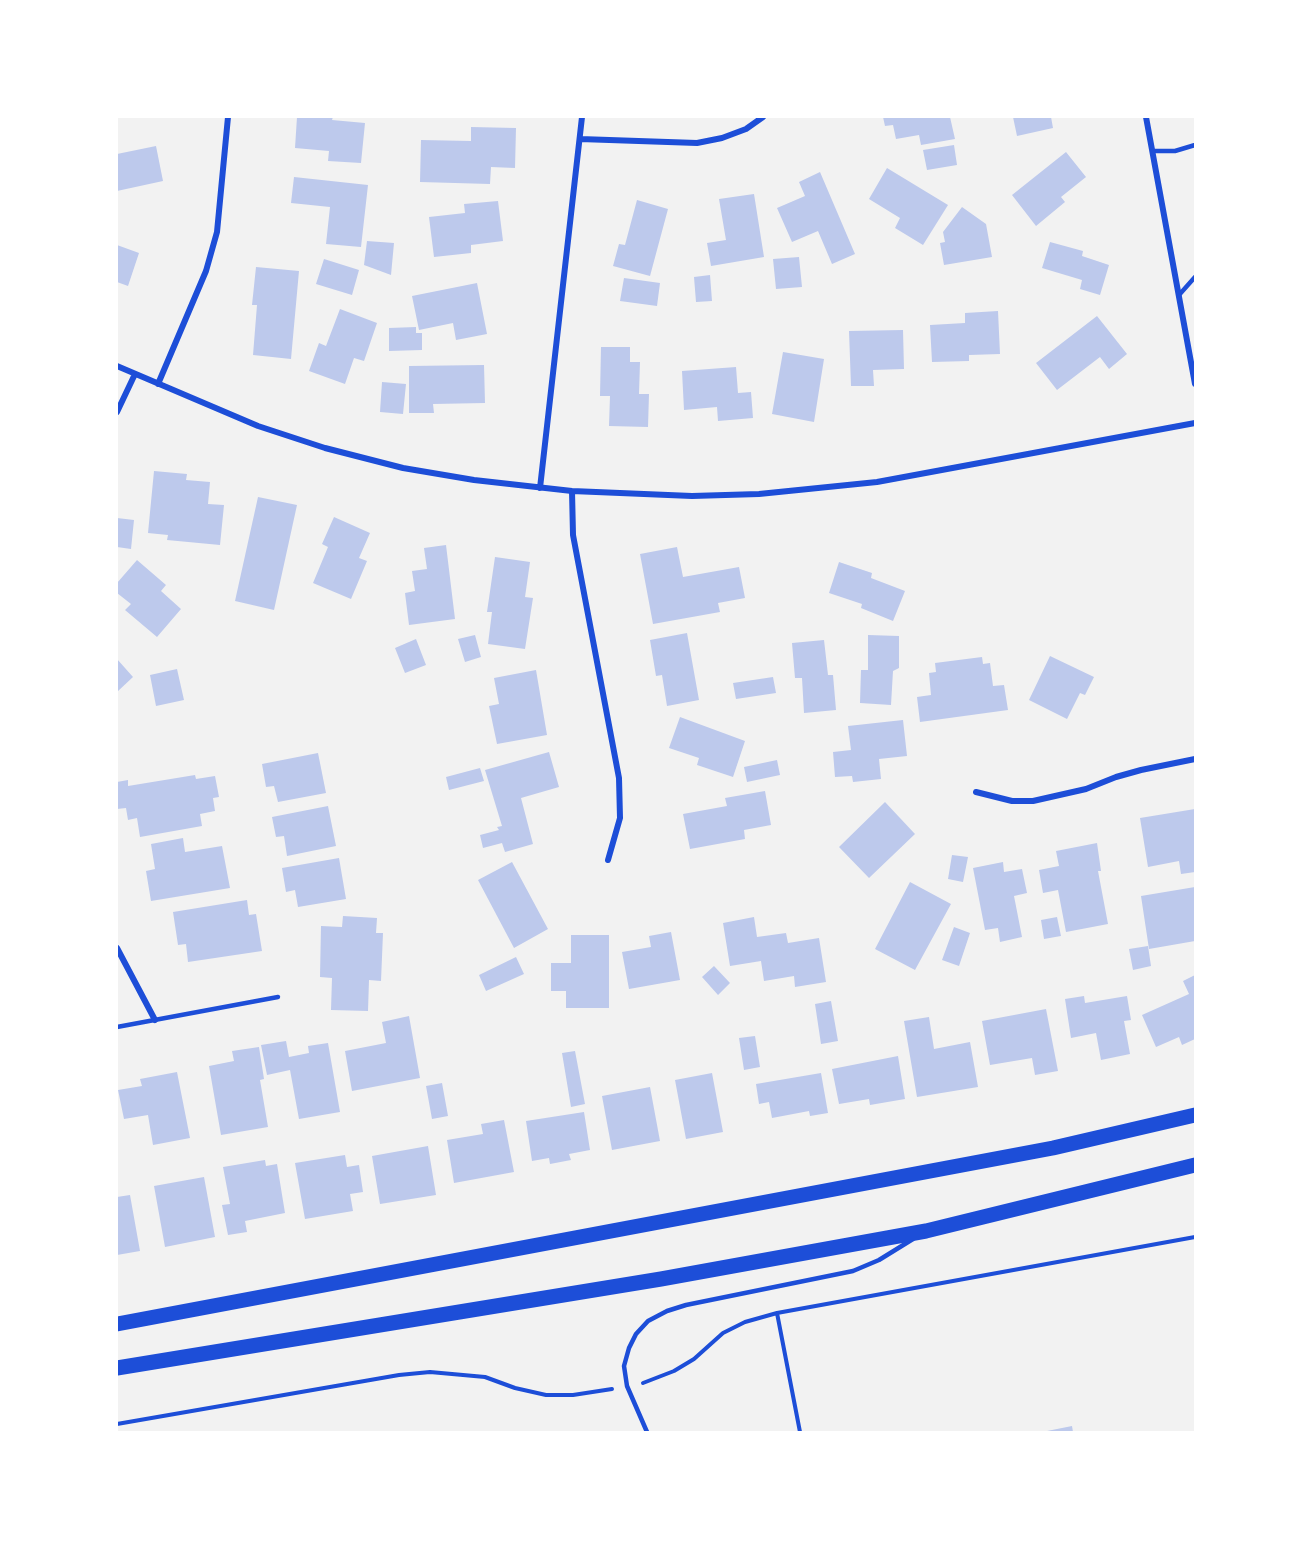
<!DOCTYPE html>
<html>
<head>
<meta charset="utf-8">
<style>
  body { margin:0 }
  #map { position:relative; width:1312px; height:1549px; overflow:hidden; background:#f2f2f2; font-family:"Nunito Sans",sans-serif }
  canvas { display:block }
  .frame { position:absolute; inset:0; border:118px solid #fff; pointer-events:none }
</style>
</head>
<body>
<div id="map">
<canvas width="1312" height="1549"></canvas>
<div class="frame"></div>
</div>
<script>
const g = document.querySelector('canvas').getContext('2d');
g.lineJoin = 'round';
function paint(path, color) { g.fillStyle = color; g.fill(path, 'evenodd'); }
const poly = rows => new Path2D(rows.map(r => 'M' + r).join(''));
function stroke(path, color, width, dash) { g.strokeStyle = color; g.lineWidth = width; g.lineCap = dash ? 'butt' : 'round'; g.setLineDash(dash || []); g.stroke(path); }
paint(poly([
  [297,117,333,117,332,120,365,123,361,163,328,161,329,151,295,148],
  [883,117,950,117,955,139,921,145,919,135,896,139,893,125,885,126],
  [1013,117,1051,117,1053,128,1017,136],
  [471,127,516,128,515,168,491,167,490,184,420,182,421,140,471,141],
  [954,145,957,165,927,170,923,150],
  [156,146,163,181,117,191,117,154],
  [1066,152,1086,177,1061,197,1065,202,1036,226,1012,195],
  [887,168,948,205,923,245,895,228,900,218,869,199],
  [820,172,855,254,832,264,818,231,792,242,777,208,805,196,799,182],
  [294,177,368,185,361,247,326,244,330,207,291,203],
  [754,194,764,257,711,266,707,243,726,240,719,199],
  [637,200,668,209,650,276,613,266,619,244,625,245],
  [498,201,503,241,471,245,471,253,434,257,429,217,465,213,464,204],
  [962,207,986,224,992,257,944,265,940,243,945,242,943,232],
  [367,241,394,243,391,275,364,265],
  [1050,242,1083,251,1082,256,1109,265,1100,295,1080,289,1082,280,1042,268],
  [117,245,139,253,128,286,117,282],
  [799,257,802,287,776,289,773,259],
  [324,259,359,270,352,295,316,284],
  [256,267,299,271,291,359,253,355,257,305,252,305],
  [710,275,712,301,696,302,694,277],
  [624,278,660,283,657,306,620,301],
  [477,283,487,334,456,340,453,323,419,330,412,296],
  [340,309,377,323,364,361,354,358,345,384,309,371,319,343,326,346],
  [998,311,1000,354,969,355,969,361,932,362,930,325,965,323,965,313],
  [1097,316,1127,354,1109,369,1100,357,1057,390,1036,363],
  [416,327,416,333,422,333,422,350,389,351,389,328],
  [903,330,904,369,873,370,874,386,851,386,849,331],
  [601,347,630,347,630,362,640,362,639,394,649,394,648,427,609,426,610,396,600,396],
  [783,352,824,359,814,422,772,414],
  [484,365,485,403,433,404,434,413,409,413,409,366],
  [736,367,738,393,751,392,753,418,718,421,717,407,684,410,682,371],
  [382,382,406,384,403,414,380,412],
  [154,471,187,474,186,480,210,482,208,504,224,505,220,545,167,540,168,535,148,533],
  [258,497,297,505,274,610,235,601],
  [334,517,370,533,359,558,367,561,351,599,313,583,328,547,322,544],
  [117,518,134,520,131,549,117,547],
  [446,545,455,619,409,625,405,593,415,591,412,571,427,569,424,548],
  [677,547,683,577,739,567,745,598,718,603,720,612,653,624,640,554],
  [495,557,530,562,525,597,533,598,525,649,488,644,492,612,487,612],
  [137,560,166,585,161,591,181,609,157,637,125,610,131,604,117,593,117,583],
  [839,562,872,573,871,578,905,591,893,621,861,608,862,604,829,593],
  [687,633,699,700,667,706,662,675,656,676,650,640],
  [475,635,481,657,465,662,458,639],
  [868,635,899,636,899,668,893,671,891,705,860,703,861,670,868,670],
  [416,639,426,665,405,673,395,648],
  [824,640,828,675,833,675,836,710,804,713,802,678,795,678,792,643],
  [1050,656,1094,677,1085,695,1080,693,1067,719,1029,700],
  [982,657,983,664,990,663,993,686,1004,685,1008,710,920,722,917,697,931,695,929,673,936,672,935,663],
  [117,659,133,677,117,692],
  [177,669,184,700,156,706,150,675],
  [536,670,547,735,497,744,489,706,499,704,494,678],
  [773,677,776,693,736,699,733,683],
  [680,717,745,741,733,777,697,765,699,758,669,748],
  [903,720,907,756,879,759,881,779,853,782,852,776,835,777,833,752,851,750,848,726],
  [549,752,559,787,521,798,533,844,505,852,502,843,483,848,480,835,499,830,497,827,502,826,485,770],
  [318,753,326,793,278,802,274,786,266,787,262,764],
  [777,760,780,775,747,782,744,767],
  [480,768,484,781,449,790,446,777],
  [195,775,196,779,215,776,219,797,213,798,215,811,200,814,202,826,140,837,137,818,128,820,126,808,117,809,117,782,128,780,128,786],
  [765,791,771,825,744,830,745,839,690,849,683,814,727,806,725,798],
  [885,802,915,834,869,878,839,847],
  [328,806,336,846,287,856,284,836,276,837,272,817],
  [1195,809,1195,872,1181,874,1179,861,1148,867,1140,818],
  [183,838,185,852,222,846,230,888,151,901,146,871,155,869,151,844],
  [1097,843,1101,871,1098,871,1108,924,1066,932,1058,890,1043,893,1039,870,1059,866,1056,851],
  [952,855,968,857,963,882,948,879],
  [339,858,346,899,298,907,295,890,286,892,282,868],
  [512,862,548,929,514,948,478,880],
  [1003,862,1004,872,1022,869,1027,893,1014,896,1022,937,1000,942,998,928,985,930,973,868],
  [910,882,951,904,915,970,875,949],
  [1195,887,1195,941,1149,949,1141,896],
  [247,900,249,915,256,914,262,951,188,962,186,944,178,945,173,912],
  [343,916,377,918,376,933,383,933,381,981,369,980,368,1011,331,1010,332,978,320,977,321,926,342,927],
  [754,917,757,937,786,933,788,943,819,938,826,982,795,987,794,976,764,981,761,961,730,966,723,923],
  [1057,917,1061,936,1044,939,1041,920],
  [954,927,970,933,959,966,942,960],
  [671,932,680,980,629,989,622,952,651,947,649,936],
  [571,935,609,935,609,1008,566,1008,566,991,551,991,551,963,571,963],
  [1148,946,1151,966,1133,970,1129,949],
  [516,957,524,974,486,991,479,975],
  [714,966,730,983,718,995,702,977],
  [1195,975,1195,1039,1182,1045,1179,1037,1156,1047,1142,1015,1189,994,1183,981],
  [1084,996,1085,1003,1127,996,1131,1020,1124,1021,1130,1054,1101,1060,1096,1033,1071,1038,1065,999],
  [831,1001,838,1041,821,1044,815,1004],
  [1046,1009,1058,1071,1035,1075,1032,1058,990,1065,982,1021],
  [409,1016,420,1078,352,1091,345,1051,386,1043,382,1022],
  [929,1017,934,1049,970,1042,978,1087,917,1097,904,1021],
  [755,1036,760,1067,744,1070,739,1038],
  [286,1041,289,1057,309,1053,308,1046,328,1043,340,1112,299,1119,290,1070,267,1075,261,1045],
  [259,1047,264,1079,260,1080,268,1127,221,1135,209,1066,234,1061,232,1051],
  [575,1051,585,1104,571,1107,562,1053],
  [898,1056,905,1099,870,1105,869,1099,839,1104,832,1069],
  [177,1072,190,1138,153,1145,148,1115,124,1119,118,1090,142,1086,140,1079],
  [712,1073,723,1132,686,1139,675,1080],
  [821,1073,828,1113,810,1116,809,1111,772,1118,769,1102,759,1104,756,1084],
  [442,1083,448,1116,432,1119,426,1086],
  [650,1087,660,1141,612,1150,602,1096],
  [584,1112,590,1150,569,1154,571,1160,550,1164,549,1158,532,1161,526,1121],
  [504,1120,514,1172,454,1183,447,1140,483,1134,481,1124],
  [428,1146,436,1195,380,1204,372,1156],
  [345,1155,347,1167,359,1165,363,1192,350,1194,353,1211,305,1219,295,1163],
  [265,1160,266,1166,277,1164,285,1213,245,1221,247,1232,228,1235,222,1205,230,1204,223,1167],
  [204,1177,215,1237,165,1247,154,1186],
  [130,1195,140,1251,117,1255,117,1197],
  [1072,1426,1073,1432,1047,1432,1047,1431]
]), '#bdc9ec');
stroke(poly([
  [777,1313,800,1432],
  [643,1383,674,1371,694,1359,723,1333,745,1322,777,1313,1195,1237],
  [117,1424,399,1375,430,1372,485,1377,515,1388,546,1395,573,1395,612,1389]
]), '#1d4ed8', 4);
stroke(poly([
  [1153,151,1175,151,1195,145],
  [1179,295,1195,277],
  [117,1027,278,997],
  [647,1432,627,1386,624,1366,629,1348,636,1334,648,1321,667,1311,686,1305,853,1271,879,1260,913,1239]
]), '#1d4ed8', 4.5);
stroke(poly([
  [1146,117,1195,384],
  [580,139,697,143,722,138,746,129,763,117],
  [117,366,258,426,325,448,403,468,474,480,572,491,692,496,759,494,877,482,1195,423],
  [158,384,206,271,217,232,228,117],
  [117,412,135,374],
  [540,488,582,117],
  [572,491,573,535,619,778,620,818,608,860],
  [976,792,1012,801,1033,801,1086,789,1116,777,1141,770,1195,759],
  [117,948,155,1020]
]), '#1d4ed8', 6);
stroke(poly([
  [117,1324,1053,1148,1195,1115],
  [117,1368,661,1279,926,1231,1195,1165]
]), '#1d4ed8', 15);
</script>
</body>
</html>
